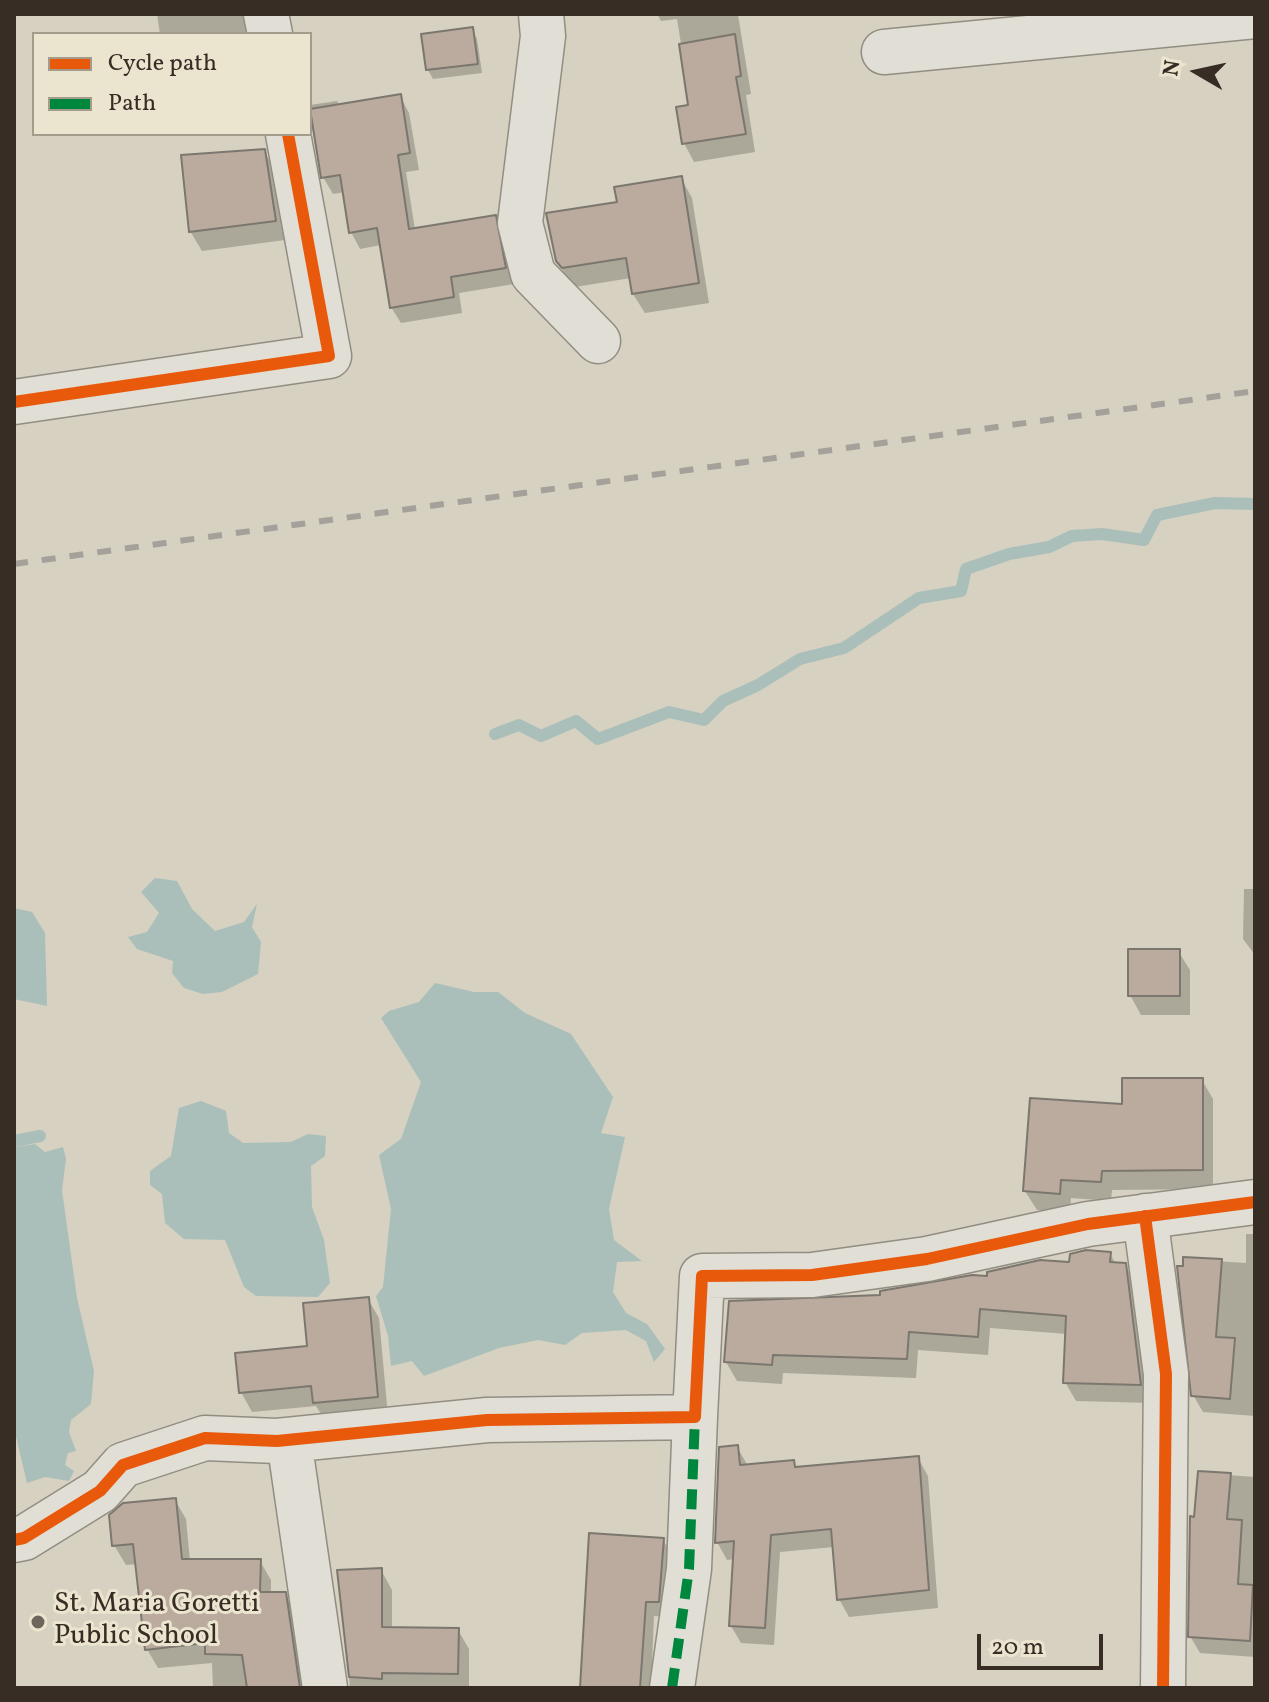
<!DOCTYPE html>
<html>
<head>
<meta charset="utf-8">
<style>
  body { margin:0 }
  #map { position:relative; width:1269px; height:1702px; overflow:hidden; background:#d6d1c0; font-family:Vollkorn,serif }
  canvas { display:block }
  .frame { position:absolute; inset:0; border:16px solid #382d25; pointer-events:none }
  .legend { position:absolute; left:32px; top:32px; width:280px; height:104px; box-sizing:border-box; background:#ebe5d0; border:2px solid #a39b8c; margin:0; padding:10px 14px; list-style:none; font-size:24px; color:#382d25 }
  .legend li { display:flex; align-items:center; gap:16px; height:40px }
  .legend b { width:40px; border:2px solid #a39b8c }
  .north { position:absolute; left:1157px; top:32px; width:80px; height:80px; -webkit-text-stroke:6px #ebe5d0; paint-order:stroke; rotate:279deg; font-size:22px; font-weight:700; line-height:32px; text-align:center; color:#382d25 }
  .north::after { content:''; display:block; margin:auto; width:28px; height:36px; background:#382d25; clip-path:polygon(50% 0,100% 100%,50% 72%,0 100%) }
  .scale { position:absolute; left:977px; top:1634px; width:126px; height:36px; box-sizing:border-box; border:4px solid #382d25; border-top:0; padding-left:10px; font-size:24px; line-height:28px; white-space:nowrap; color:#382d25; -webkit-text-stroke:6px #ebe5d0; paint-order:stroke }
</style>
</head>
<body>
<div id="map">
<canvas width="1269" height="1702"></canvas>
<div class="frame"></div>
<ul class="legend">
<li><b style="height:10px;background:#e8590c"></b>Cycle path</li>
<li><b style="height:10px;background:#00873e"></b>Path</li>
</ul>
<div class="north">N</div>
<div class="scale">20 m</div>
</div>
<script>
const g = document.querySelector('canvas').getContext('2d');
g.lineJoin = 'round';
function paint(path, color) { g.fillStyle = color; g.fill(path, 'evenodd'); }
const poly = rows => new Path2D(rows.map(r => 'M' + r).join(''));
function stroke(path, color, width, dash) { g.strokeStyle = color; g.lineWidth = width; g.lineCap = dash ? 'butt' : 'round'; g.setLineDash(dash || []); g.stroke(path); }
function label(font, color, halo, rows, align = 'center') {
  g.font = font + ' Vollkorn,serif'; g.lineWidth = 6; g.setLineDash([]); g.textBaseline = 'middle'; g.strokeStyle = halo; g.fillStyle = color; for (const [text, x, y, turn = 0] of rows) {
    g.save(); g.translate(x, y); g.rotate((+turn || 0) * Math.PI / 180); g.textAlign = isNaN(turn) ? turn : align; if (halo) g.strokeText(text, 0, 0); g.fillText(text, 0, 0); g.restore();
  }
}
paint(poly([
  [155,878,177,881,192,909,215,931,244,922,257,904,252,927,261,942,258,974,222,992,203,994,184,988,172,973,173,961,137,949,128,937,147,932,159,913,141,892],
  [14,908,32,912,45,933,47,1006,14,999],
  [435,983,474,992,498,992,525,1013,571,1034,613,1097,601,1133,625,1137,609,1209,614,1240,642,1261,617,1262,613,1292,626,1313,647,1324,665,1349,654,1362,646,1341,626,1330,582,1333,565,1345,538,1340,499,1348,424,1376,412,1361,391,1366,388,1336,376,1296,383,1287,391,1209,379,1155,401,1139,421,1082,381,1018,389,1011,419,1002],
  [201,1101,226,1111,229,1133,243,1143,291,1142,308,1134,326,1136,325,1156,311,1166,312,1207,324,1240,330,1283,318,1297,256,1296,244,1287,225,1240,184,1239,165,1223,162,1194,150,1185,150,1171,171,1156,179,1108],
  [35,1144,45,1152,63,1147,66,1159,62,1190,77,1298,94,1371,91,1404,71,1420,69,1432,76,1451,68,1453,65,1465,74,1471,69,1481,45,1477,27,1483,14,1428,14,1147]
]), '#aabfba');
paint(poly([
  [157,14,259,14,252,34,160,34],
  [657,14,741,14,738,15,751,94,746,95,755,152,694,162,684,143,691,106,677,19,661,21],
  [472,29,477,39,482,73,433,79,428,70],
  [400,96,409,113,419,170,406,172,415,230,495,217,504,234,514,284,459,293,462,313,401,323,391,307,381,245,360,249,351,232,345,192,333,194,323,177,310,119,310,105,337,101,340,106],
  [264,151,275,170,285,240,202,251,190,231],
  [681,178,692,198,709,303,645,313,633,294,631,278,575,287,569,281,557,261,619,204],
  [1244,889,1255,889,1255,955,1243,939],
  [1178,951,1190,970,1190,1015,1141,1015,1130,995],
  [1202,1080,1213,1099,1213,1189,1112,1190,1111,1201,1071,1198,1070,1212,1037,1210,1025,1191,1124,1106],
  [1246,1234,1255,1234,1255,1416,1203,1412,1193,1395,1185,1259,1246,1263],
  [1110,1254,1116,1264,1125,1265,1136,1284,1150,1403,1076,1401,1065,1382,1067,1334,990,1328,988,1355,918,1350,916,1378,783,1373,782,1384,737,1381,726,1362,882,1297,1071,1264],
  [368,1299,379,1318,388,1416,326,1422,316,1406,252,1412,241,1392,309,1348],
  [737,1447,748,1466,793,1462,796,1469,918,1458,928,1476,938,1608,849,1617,839,1599,834,1547,780,1552,774,1645,741,1643,731,1626,735,1559,727,1560,717,1542],
  [1200,1473,1255,1477,1255,1657,1200,1653,1190,1636],
  [175,1500,186,1519,190,1561,260,1561,271,1580,271,1594,285,1594,296,1614,307,1688,213,1688,212,1663,158,1668,147,1649,138,1564,126,1565,114,1545],
  [663,1540,672,1555,667,1617,654,1616,651,1688,582,1688],
  [381,1570,392,1590,392,1629,458,1630,469,1649,469,1688,350,1688,339,1571]
]), '#0003');
stroke(poly([
  [495,734,519,725,541,736,576,721,598,739,669,712,704,720,723,701,758,685,800,659,844,648,919,598,961,591,966,569,1009,554,1049,547,1072,536,1102,534,1144,540,1157,515,1215,503,1255,504],
  [14,1141,40,1136]
]), '#aabfba', 12);
const building = poly([
  [473,27,478,64,426,70,421,34,473,27],
  [735,34,741,76,736,77,746,134,682,144,676,107,688,105,679,44,735,34],
  [401,94,410,153,398,155,409,229,496,215,506,268,451,277,454,297,390,308,377,228,349,233,340,175,321,178,310,109,401,94],
  [265,149,276,221,189,232,181,155,265,149],
  [682,176,699,283,632,294,626,258,562,268,556,261,546,213,617,202,614,187,682,176],
  [1128,949,1180,949,1180,996,1128,996,1128,949],
  [1122,1078,1203,1078,1203,1170,1102,1171,1101,1182,1061,1180,1060,1194,1023,1191,1030,1098,1122,1104,1122,1078],
  [1086,1250,1111,1252,1110,1262,1126,1263,1141,1385,1063,1383,1066,1316,980,1309,978,1337,909,1332,907,1359,773,1355,772,1365,724,1362,729,1301,880,1295,880,1291,972,1275,987,1276,987,1272,1040,1260,1069,1262,1070,1254,1086,1250],
  [1183,1257,1222,1259,1216,1337,1235,1338,1230,1399,1191,1396,1177,1266,1183,1266,1183,1257],
  [369,1297,378,1397,313,1403,311,1386,239,1393,235,1353,307,1346,303,1303,369,1297],
  [738,1445,740,1465,794,1460,795,1467,919,1456,929,1590,837,1600,831,1529,771,1535,765,1628,729,1626,734,1541,715,1543,719,1447,738,1445],
  [1198,1471,1231,1473,1227,1519,1242,1520,1238,1584,1253,1585,1250,1641,1188,1637,1190,1516,1194,1517,1198,1471],
  [176,1498,182,1559,261,1559,260,1592,286,1592,300,1688,247,1688,242,1655,205,1654,205,1643,145,1650,133,1544,112,1546,109,1515,123,1503,176,1498],
  [589,1533,664,1538,659,1602,646,1602,640,1688,580,1688,589,1533],
  [382,1568,382,1627,459,1628,458,1674,382,1673,382,1679,349,1677,337,1570,382,1568]
]);
paint(building, '#baab9e');
stroke(building, '#7c776e', 2);
const street = poly([
  [266,14,270,34],
  [541,14,543,36,520,223,533,274,598,341],
  [884,52,1255,16],
  [14,402,329,356,288,134],
  [1145,1216,1166,1374,1163,1688],
  [289,1440,325,1688],
  [14,1540,24,1538,100,1491,123,1465,205,1438,277,1441,487,1420,695,1417,702,1276,812,1275,927,1259,1088,1224,1255,1202],
  [672,1688,689,1569,695,1417]
]);
stroke(street, '#928d83', 47);
stroke(street, '#e0ded5', 44);
stroke(poly([
  [14,564,1255,391]
]), '#a5a19a', 6, [14, 14]);
stroke(poly([
  [672,1688,689,1569,695,1417]
]), '#00873e', 10, [20, 10]);
stroke(poly([
  [14,402,329,356,288,134],
  [1145,1216,1166,1374,1163,1688],
  [14,1540,24,1538,100,1491,123,1465,205,1438,277,1441,487,1420,695,1417,702,1276,812,1275,927,1259,1088,1224,1255,1202]
]), '#e8590c', 12);
for (const [x, y, r, color] of [
  [38,1622,8,"#6f665b"]
]) { const dot = new Path2D(); dot.arc(x, y, r, 0, 2 * Math.PI); g.fillStyle = color; g.fill(dot); stroke(dot, '#ebe5d0', 3); }
label('28px', '#382d25', '#ebe5d0', [
  ["St. Maria Goretti",54,1606],
  ["Public School",54,1638]
], 'left');
</script>
</body>
</html>
